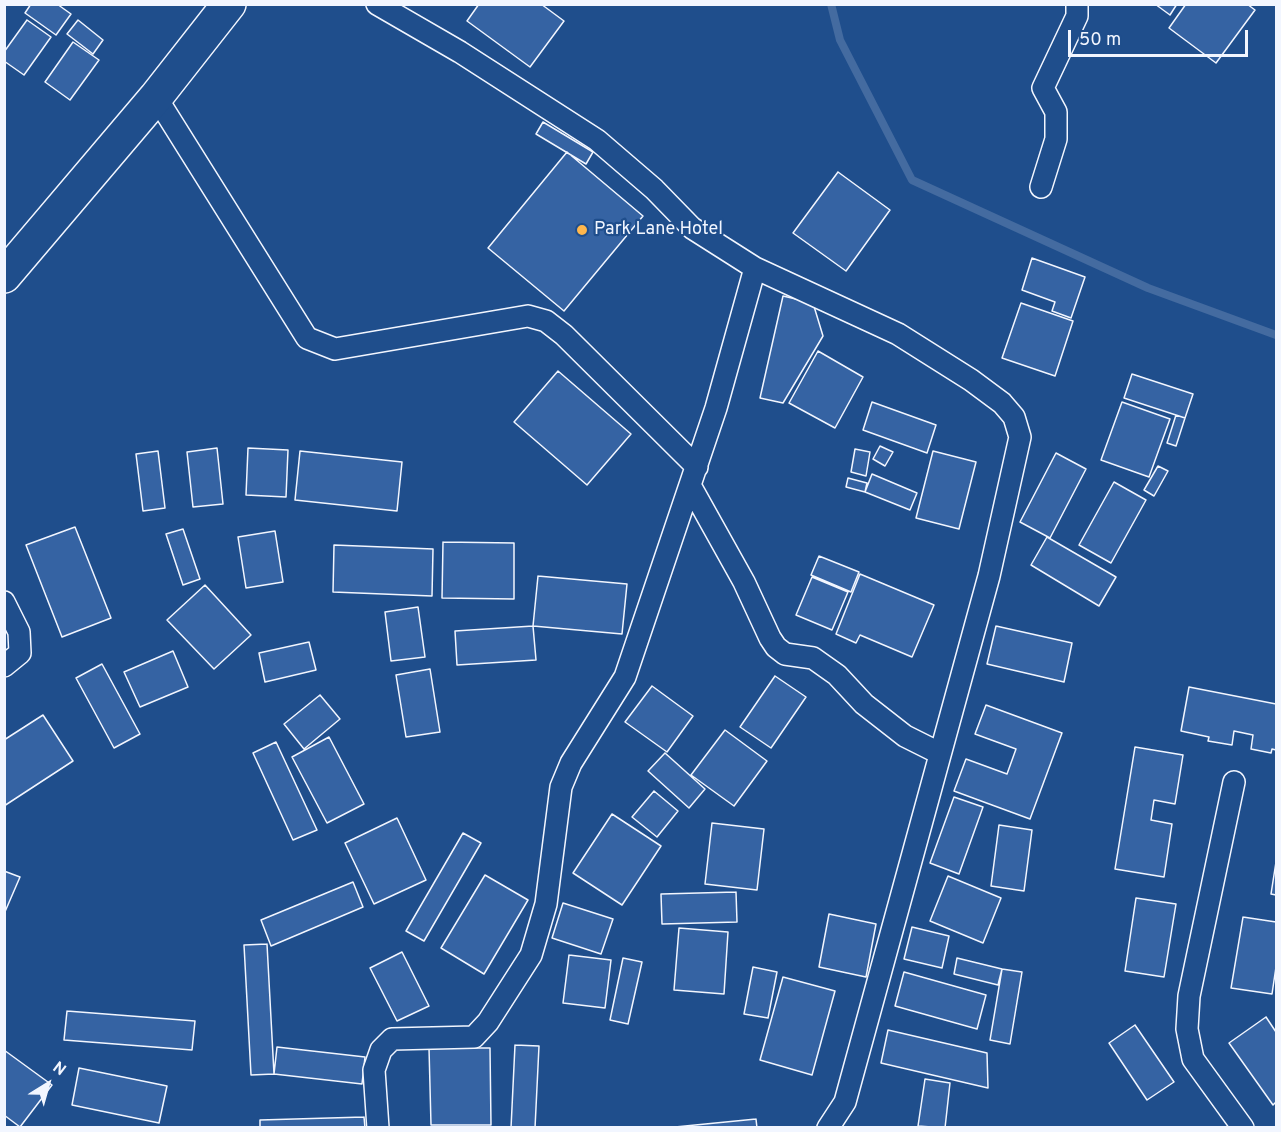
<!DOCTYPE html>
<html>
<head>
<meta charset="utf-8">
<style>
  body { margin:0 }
  #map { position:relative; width:1281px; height:1132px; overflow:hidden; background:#1f4e8c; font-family:Overpass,sans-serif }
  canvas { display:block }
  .frame { position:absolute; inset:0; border:6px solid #f2f6ff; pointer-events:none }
  .north { position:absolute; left:18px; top:1054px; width:60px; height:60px; -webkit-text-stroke:4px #1f4e8c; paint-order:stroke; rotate:37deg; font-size:16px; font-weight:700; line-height:24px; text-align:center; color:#f2f6ff }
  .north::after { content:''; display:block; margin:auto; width:21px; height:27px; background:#f2f6ff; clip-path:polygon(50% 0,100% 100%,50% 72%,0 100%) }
  .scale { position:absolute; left:1068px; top:30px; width:180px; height:27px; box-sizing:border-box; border:3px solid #f2f6ff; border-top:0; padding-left:8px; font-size:18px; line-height:21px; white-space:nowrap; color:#f2f6ff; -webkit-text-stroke:4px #1f4e8c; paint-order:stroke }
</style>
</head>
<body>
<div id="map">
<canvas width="1281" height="1132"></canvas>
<div class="frame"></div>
<div class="north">N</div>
<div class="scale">50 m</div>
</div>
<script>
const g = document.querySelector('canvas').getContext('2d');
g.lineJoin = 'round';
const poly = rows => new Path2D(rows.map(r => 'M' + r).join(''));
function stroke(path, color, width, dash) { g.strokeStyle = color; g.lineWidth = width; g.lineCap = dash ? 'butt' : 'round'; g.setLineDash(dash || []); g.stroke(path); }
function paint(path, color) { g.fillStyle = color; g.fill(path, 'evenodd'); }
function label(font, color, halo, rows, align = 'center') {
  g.font = font + ' Overpass,sans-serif'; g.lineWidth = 4.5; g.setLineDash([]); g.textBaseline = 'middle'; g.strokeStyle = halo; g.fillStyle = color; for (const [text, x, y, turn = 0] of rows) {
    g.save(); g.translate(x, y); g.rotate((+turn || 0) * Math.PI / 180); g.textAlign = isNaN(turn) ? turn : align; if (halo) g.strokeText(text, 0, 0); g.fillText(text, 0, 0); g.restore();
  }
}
stroke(poly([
  [831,4,840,40,912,180,1148,288,1276,335]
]), '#446ba0', 8);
const building = poly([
  [31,4,57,4,71,14,56,35,25,13,31,4],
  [479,4,541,4,564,21,530,67,467,21,479,4],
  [1155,4,1177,4,1170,15,1155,4],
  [1186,4,1247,4,1255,10,1216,63,1169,28,1186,4],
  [27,20,51,37,24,75,4,61,4,52,27,20],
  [78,20,103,40,93,54,67,34,78,20],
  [73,42,99,60,70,100,45,82,73,42],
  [543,122,593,152,586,164,536,134,543,122],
  [567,152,643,216,564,311,488,248,567,152],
  [838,172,890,210,846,271,793,233,838,172],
  [1032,258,1085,277,1071,318,1052,311,1055,302,1022,290,1032,258],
  [783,296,813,303,823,336,783,403,760,398,783,296],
  [1021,303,1073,321,1055,376,1002,358,1021,303],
  [818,351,863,377,835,428,789,403,818,351],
  [558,371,631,434,587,485,514,422,558,371],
  [1132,374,1193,394,1185,418,1124,398,1132,374],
  [872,402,936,425,927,453,863,430,872,402],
  [1122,402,1170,419,1149,477,1101,460,1122,402],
  [1176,415,1185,418,1176,446,1167,443,1176,415],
  [880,446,893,452,885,466,873,459,880,446],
  [217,448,223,504,193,507,187,452,217,448],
  [248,448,288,450,286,497,246,495,248,448],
  [855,449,870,452,866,476,851,472,855,449],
  [158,451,165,508,143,511,136,454,158,451],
  [300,451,402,462,397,511,295,500,300,451],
  [933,451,976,462,959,529,916,518,933,451],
  [1056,453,1086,469,1050,538,1020,522,1056,453],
  [1158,466,1168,471,1154,496,1144,490,1158,466],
  [872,474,917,493,910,510,865,492,872,474],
  [848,478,867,483,865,492,846,487,848,478],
  [1114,482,1146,500,1111,563,1079,545,1114,482],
  [75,527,111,618,62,637,26,545,75,527],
  [183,529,200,579,183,585,166,534,183,529],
  [275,531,283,582,246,588,238,537,275,531],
  [1047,537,1116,577,1099,606,1031,565,1047,537],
  [443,542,514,543,514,599,442,598,443,542],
  [334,545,433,549,432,596,333,592,334,545],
  [819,556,859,572,851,592,811,575,819,556],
  [860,574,934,605,912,657,860,635,856,643,836,634,860,574],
  [538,576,627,584,622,634,533,626,538,576],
  [812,577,848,592,832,630,796,615,812,577],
  [205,585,251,635,214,669,167,620,205,585],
  [418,607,425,657,391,661,385,612,418,607],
  [533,626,536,660,457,665,455,631,533,626],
  [996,626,1072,643,1064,682,987,664,996,626],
  [309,642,316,670,265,682,259,653,309,642],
  [173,651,188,687,140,707,124,672,173,651],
  [102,664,140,734,114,748,76,678,102,664],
  [430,669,440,732,406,737,396,675,430,669],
  [775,676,806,697,771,748,740,727,775,676],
  [652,686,693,716,667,752,625,722,652,686],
  [1189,687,1276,704,1276,750,1272,749,1271,753,1251,749,1253,735,1234,731,1232,745,1208,741,1209,737,1181,731,1189,687],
  [320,695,340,719,304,749,284,724,320,695],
  [986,705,1062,733,1030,819,954,791,966,759,1007,774,1016,749,975,734,986,705],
  [43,715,73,761,4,806,4,740,43,715],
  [725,730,767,761,734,806,691,775,725,730],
  [329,737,364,804,327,823,292,757,329,737],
  [276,742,317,830,293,840,253,753,276,742],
  [1135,747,1183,755,1175,804,1154,800,1151,820,1172,824,1164,877,1115,869,1135,747],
  [665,753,705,789,689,808,648,771,665,753],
  [654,791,678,811,657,837,632,817,654,791],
  [954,797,983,807,959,874,930,863,954,797],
  [612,814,661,846,622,905,573,873,612,814],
  [397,818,426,880,374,904,345,843,397,818],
  [712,823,764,829,757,890,705,884,712,823],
  [999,825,1032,830,1024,891,991,886,999,825],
  [463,833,481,843,424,941,406,931,463,833],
  [1276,862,1276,895,1271,894,1276,862],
  [4,871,20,877,4,914,4,871],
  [485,875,528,900,484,974,441,948,485,875],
  [948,876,1001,898,983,943,930,921,948,876],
  [353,882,363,907,271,946,261,920,353,882],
  [736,892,737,922,662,924,661,894,736,892],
  [1136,898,1176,904,1164,977,1125,971,1136,898],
  [563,903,613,919,601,954,552,938,563,903],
  [829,914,876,924,866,977,819,967,829,914],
  [1243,917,1276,922,1276,967,1272,994,1231,988,1243,917],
  [912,927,949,936,942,968,904,959,912,927],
  [679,928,728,932,724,994,674,990,679,928],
  [267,944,274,1074,251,1075,244,945,267,944],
  [402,952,429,1006,397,1021,370,968,402,952],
  [569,955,611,960,605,1008,563,1003,569,955],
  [623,958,642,962,628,1024,610,1020,623,958],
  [957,958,1002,969,998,985,954,974,957,958],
  [753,967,777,972,768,1018,744,1014,753,967],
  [1002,969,1022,972,1010,1044,990,1040,1002,969],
  [904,972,986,995,977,1029,895,1006,904,972],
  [783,977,835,991,812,1075,760,1060,783,977],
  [67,1011,195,1021,192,1050,64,1040,67,1011],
  [1266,1017,1276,1032,1276,1102,1273,1105,1229,1043,1266,1017],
  [1135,1025,1174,1082,1147,1100,1109,1043,1135,1025],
  [888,1030,987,1053,988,1088,881,1063,888,1030],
  [515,1045,539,1046,535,1128,511,1128,515,1045],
  [277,1047,365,1057,362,1084,274,1074,277,1047],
  [429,1048,490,1048,491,1125,431,1125,429,1048],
  [4,1050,52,1085,20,1127,4,1115,4,1050],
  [79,1068,167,1086,159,1123,72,1105,79,1068],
  [925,1079,950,1083,945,1128,918,1126,925,1079],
  [364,1117,365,1128,260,1128,260,1120,364,1117],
  [756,1119,757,1128,675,1127,756,1119]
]);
paint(building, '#3563a3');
stroke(building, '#f2f6ff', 1.5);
const minor = poly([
  [377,4,460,52,597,140,654,189,692,228,755,268,716,408,625,677,571,763,561,787,546,904,531,955,488,1022,474,1037,392,1039,381,1050,374,1070,378,1128],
  [156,97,307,338,335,349,528,316,546,321,564,335,697,467],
  [1041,187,1056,139,1056,112,1043,88,1077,16,1077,4],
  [755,268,898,334,971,380,1002,403,1014,417,1020,437,989,576,845,1102,828,1128],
  [691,487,744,582,770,638,776,647,785,654,813,658,837,675,864,704,905,736,939,753],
  [4,602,19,632,20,653,4,666],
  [1234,782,1189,996,1187,1029,1193,1059,1243,1128]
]);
const trunk = poly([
  [4,276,156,97,229,4]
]);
stroke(minor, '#f2f6ff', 24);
stroke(trunk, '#f2f6ff', 36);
stroke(minor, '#1f4e8c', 21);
stroke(trunk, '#1f4e8c', 33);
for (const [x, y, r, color] of [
  [582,230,6,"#ffb74d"]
]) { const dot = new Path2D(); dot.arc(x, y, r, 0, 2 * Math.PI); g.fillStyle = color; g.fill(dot); stroke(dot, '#1f4e8c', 2); }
label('18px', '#f2f6ff', '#1f4e8c', [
  ["Park Lane Hotel",594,230]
], 'left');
</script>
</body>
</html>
